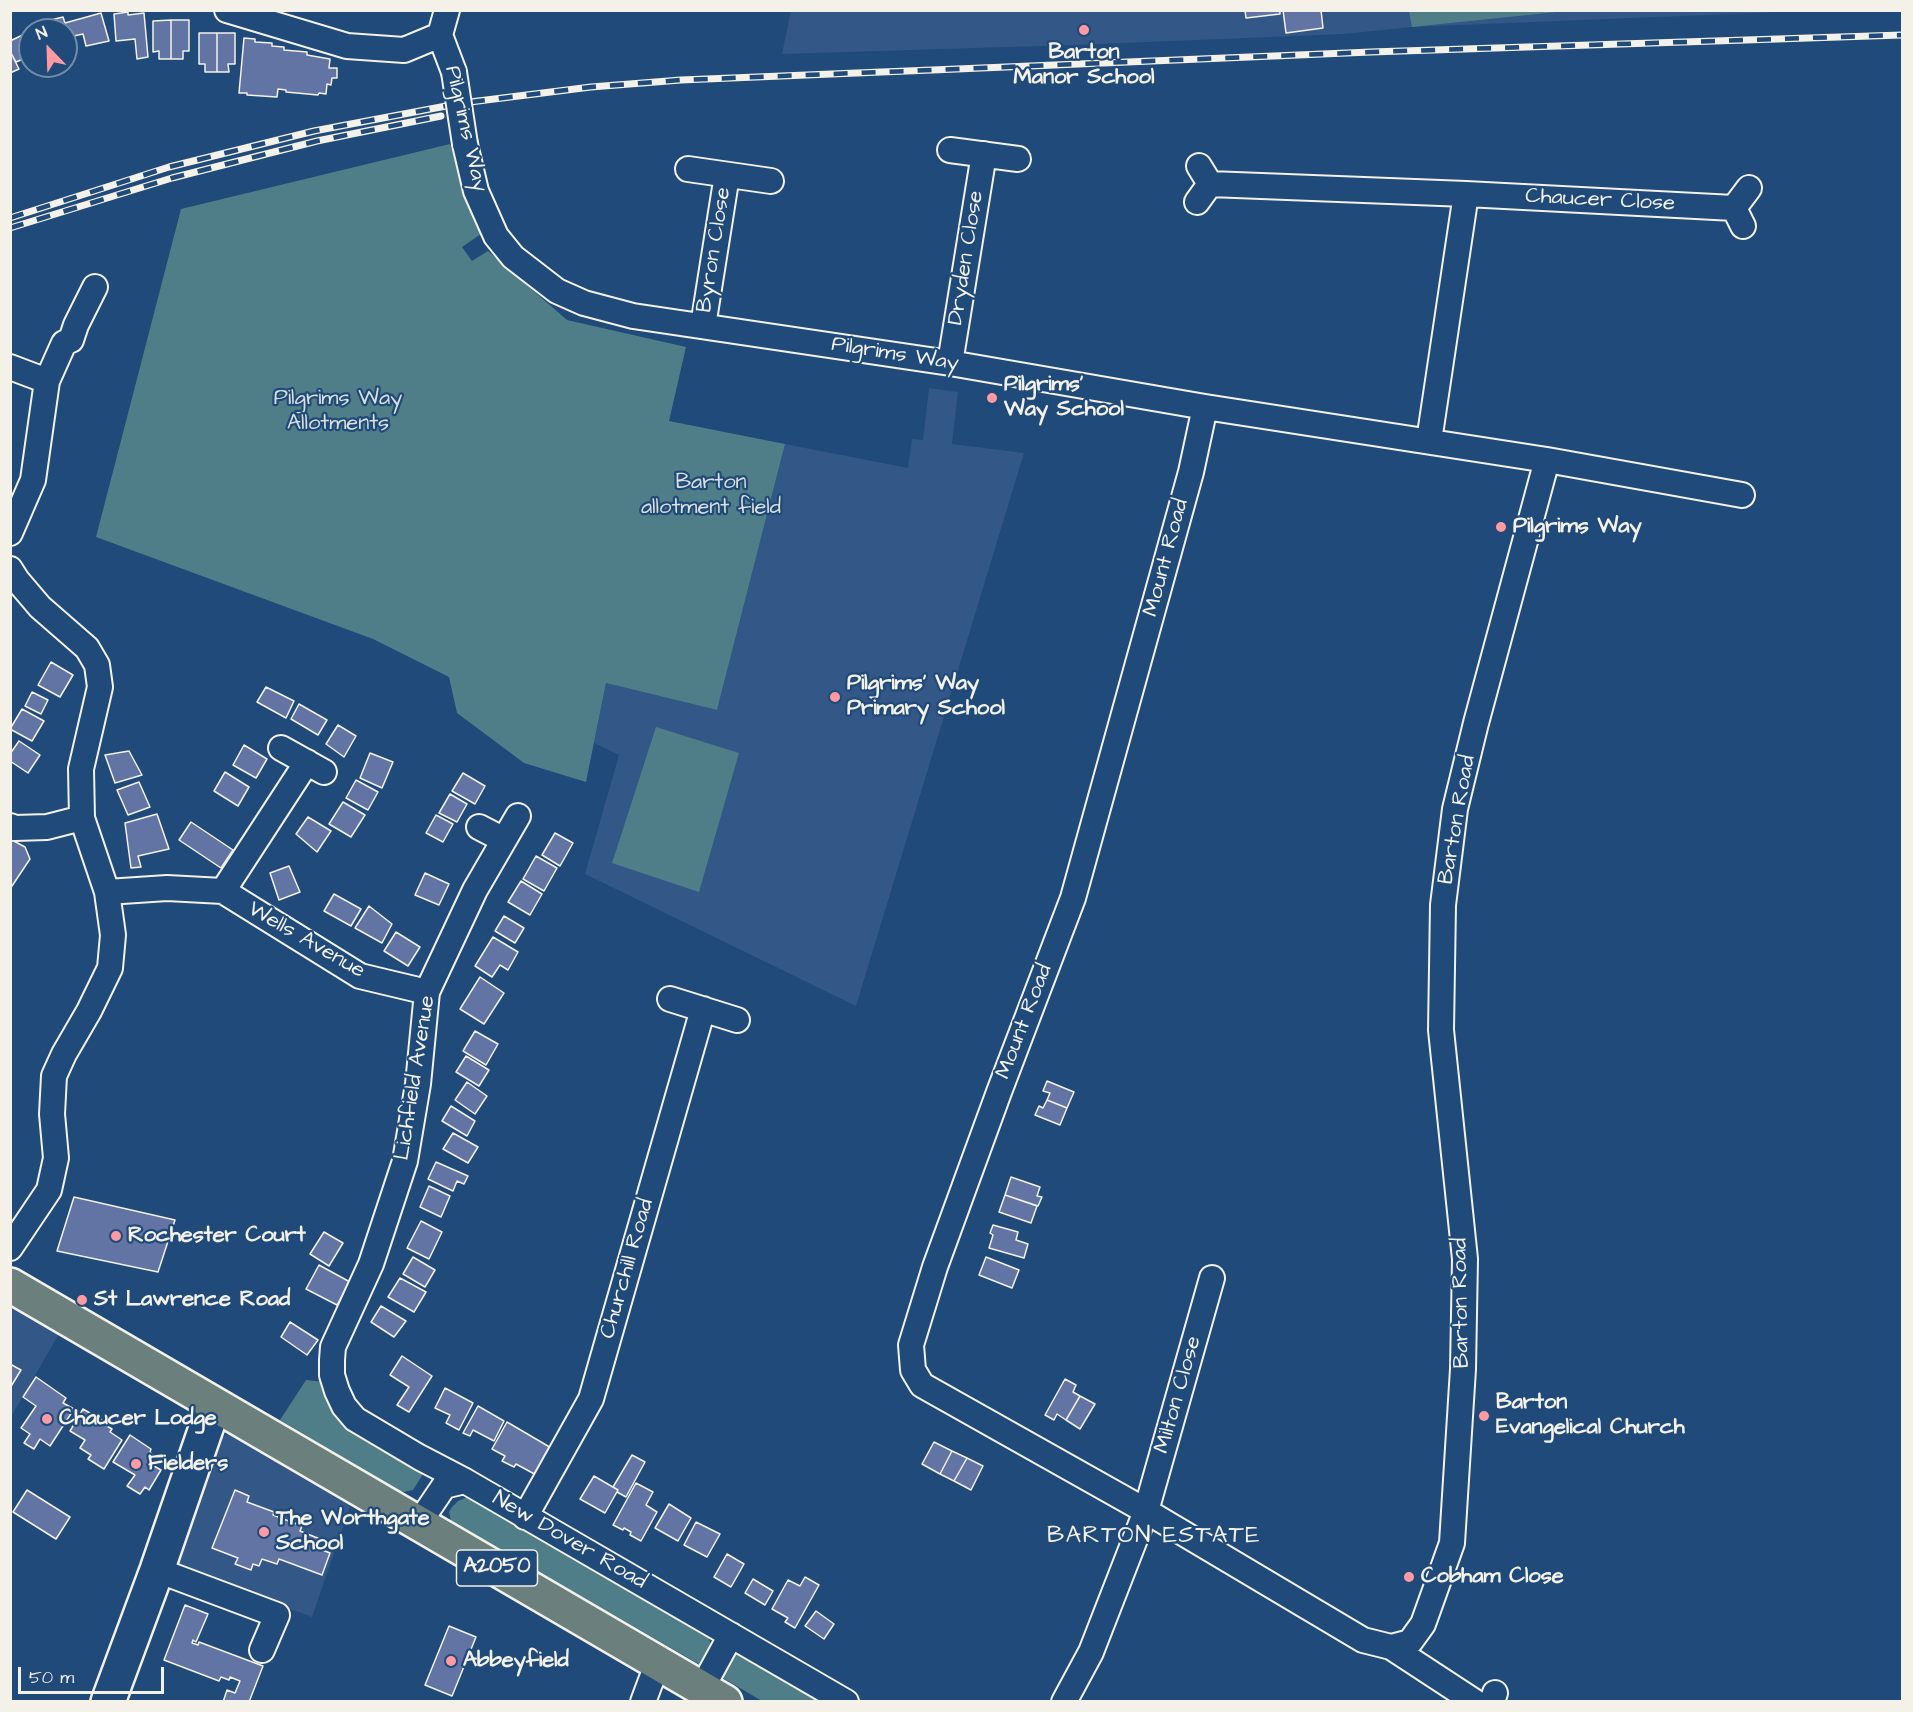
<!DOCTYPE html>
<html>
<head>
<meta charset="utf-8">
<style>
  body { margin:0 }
  #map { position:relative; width:1913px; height:1712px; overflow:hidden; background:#1f4a7a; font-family:"Architects Daughter",sans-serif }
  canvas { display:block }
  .frame { position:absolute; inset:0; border:12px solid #f4f1e8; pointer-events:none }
  .north { position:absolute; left:18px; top:18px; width:60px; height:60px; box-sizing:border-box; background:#1f4a7a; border:2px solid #748da6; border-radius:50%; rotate:337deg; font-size:16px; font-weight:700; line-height:24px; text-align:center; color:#f4f1e8 }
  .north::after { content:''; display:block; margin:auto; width:21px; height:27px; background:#ff9aa2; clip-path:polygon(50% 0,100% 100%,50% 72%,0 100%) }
  .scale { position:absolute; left:18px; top:1667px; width:146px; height:27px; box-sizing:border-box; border:3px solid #f4f1e8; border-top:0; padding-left:8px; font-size:18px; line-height:21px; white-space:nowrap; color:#f4f1e8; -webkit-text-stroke:4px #1f4a7a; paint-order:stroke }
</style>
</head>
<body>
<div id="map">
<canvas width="1913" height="1712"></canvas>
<div class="frame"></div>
<div class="north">N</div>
<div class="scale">50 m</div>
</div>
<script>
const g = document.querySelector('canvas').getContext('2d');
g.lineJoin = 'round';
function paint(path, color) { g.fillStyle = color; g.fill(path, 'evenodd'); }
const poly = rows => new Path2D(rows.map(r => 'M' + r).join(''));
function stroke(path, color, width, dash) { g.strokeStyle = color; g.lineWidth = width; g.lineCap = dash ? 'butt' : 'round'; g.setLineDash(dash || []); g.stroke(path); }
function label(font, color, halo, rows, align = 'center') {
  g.font = font + ' "Architects Daughter",sans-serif'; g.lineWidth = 4.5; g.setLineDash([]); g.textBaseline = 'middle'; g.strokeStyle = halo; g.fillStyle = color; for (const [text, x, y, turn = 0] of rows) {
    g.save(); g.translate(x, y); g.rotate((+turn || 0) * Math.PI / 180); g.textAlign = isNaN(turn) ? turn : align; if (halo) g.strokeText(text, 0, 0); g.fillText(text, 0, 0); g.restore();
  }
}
paint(poly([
  [791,10,1803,11,1412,27,1344,34,1074,45,782,54],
  [929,388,958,392,952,444,1024,453,856,1006,585,874,619,755,594,743,606,683,717,710,785,444,908,468,912,439,923,440],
  [11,1304,60,1332,11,1417],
  [241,1430,353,1498,312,1617,174,1565,220,1437]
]), '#335787');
paint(poly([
  [1409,11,1409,10,1566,11,1412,27],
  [450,144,481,234,462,247,472,261,488,251,567,320,686,347,669,421,785,444,717,710,606,683,586,782,524,763,457,713,449,677,373,639,96,537,181,209],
  [656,727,739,753,699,892,612,863],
  [306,1380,324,1382,419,1467,423,1474,413,1490,404,1492,399,1491,280,1420],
  [465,1498,470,1498,708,1635,712,1648,704,1667,451,1521,449,1512,452,1507,458,1501],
  [742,1652,833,1701,762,1701,723,1678,718,1673,731,1656]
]), '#4f7e88');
const building = poly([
  [1245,10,1280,10,1280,14,1246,18,1245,10],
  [1283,10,1321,10,1323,28,1286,33,1283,10],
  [128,12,128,15,144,13,148,57,137,59,135,39,116,41,114,14,128,12],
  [101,13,109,41,86,46,83,34,69,37,70,44,66,45,66,30,49,30,47,21,63,17,65,23,101,13],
  [171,20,171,59,159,59,159,51,153,52,153,21,171,20],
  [171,20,189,20,189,51,183,51,183,59,171,59,171,20],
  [29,32,30,56,16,62,10,51,10,41,29,32],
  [199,33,217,33,217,72,205,72,205,64,199,64,199,33],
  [217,33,235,33,235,64,228,64,229,72,217,72,217,33],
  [244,38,255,39,255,42,272,43,272,46,284,47,284,50,307,52,307,55,330,59,329,68,337,68,337,78,332,78,331,85,327,84,326,94,319,93,318,95,286,92,286,90,278,89,277,97,247,95,247,93,239,93,244,38],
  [10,51,19,69,10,73,10,51],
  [51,662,73,675,60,697,38,685,51,662],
  [266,687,294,701,286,718,257,702,266,687],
  [32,692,48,700,41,714,25,706,32,692],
  [299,704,327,720,318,735,291,719,299,704],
  [22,709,44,721,32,741,10,729,22,709],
  [338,725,356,736,344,757,326,744,338,725],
  [19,741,40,755,28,773,10,761,10,754,19,741],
  [244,745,267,759,256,778,233,765,244,745],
  [129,751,142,775,115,783,105,755,129,751],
  [370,753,393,762,382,788,360,778,370,753],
  [225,772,249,787,238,806,214,791,225,772],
  [463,773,485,786,475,804,452,791,463,773],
  [356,780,378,792,368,810,346,798,356,780],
  [139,782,150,807,128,815,117,790,139,782],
  [450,794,467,804,457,822,439,813,450,794],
  [343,802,365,815,351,837,329,824,343,802],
  [157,814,169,849,138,856,141,867,131,868,125,823,157,814],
  [436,815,453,824,443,842,426,833,436,815],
  [308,817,331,831,317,852,296,834,308,817],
  [191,822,233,850,221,868,179,840,191,822],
  [555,833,573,843,560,866,542,855,555,833],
  [10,839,25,847,30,859,10,889,10,839],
  [536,856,557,868,544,891,523,879,536,856],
  [289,866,300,892,279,900,270,873,289,866],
  [425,873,449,884,439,905,415,895,425,873],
  [521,881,542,894,530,915,508,902,521,881],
  [334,894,361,909,351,926,324,911,334,894],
  [369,906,392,924,382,943,355,928,369,906],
  [504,916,524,928,515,943,495,931,504,916],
  [396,932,420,947,408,966,384,951,396,932],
  [493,937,518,952,508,970,500,965,492,977,475,966,493,937],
  [480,977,504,993,484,1024,460,1009,480,977],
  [475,1031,498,1044,486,1065,463,1051,475,1031],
  [466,1056,489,1070,479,1086,456,1072,466,1056],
  [1047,1081,1074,1092,1067,1108,1047,1100,1050,1093,1043,1091,1047,1081],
  [467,1082,487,1096,475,1114,455,1100,467,1082],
  [1047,1100,1067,1108,1060,1125,1035,1115,1039,1106,1043,1108,1047,1100],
  [451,1106,475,1121,467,1136,442,1121,451,1106],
  [453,1133,478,1147,468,1163,443,1149,453,1133],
  [436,1162,468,1176,464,1184,457,1181,453,1191,428,1179,436,1162],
  [1011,1177,1040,1187,1037,1196,1042,1197,1038,1206,1005,1195,1011,1177],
  [429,1186,450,1196,441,1217,420,1207,429,1186],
  [1005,1195,1037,1206,1031,1223,999,1212,1005,1195],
  [74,1197,175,1220,158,1272,57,1251,74,1197],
  [421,1221,442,1232,429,1259,407,1248,421,1221],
  [993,1225,1018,1232,1016,1240,1028,1244,1024,1258,989,1248,993,1235,990,1233,993,1225],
  [324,1232,343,1243,329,1266,310,1254,324,1232],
  [413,1257,435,1270,425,1287,403,1274,413,1257],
  [986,1257,1019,1270,1012,1288,979,1275,986,1257],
  [319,1265,350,1282,337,1305,306,1289,319,1265],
  [400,1278,426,1292,414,1312,388,1297,400,1278],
  [381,1306,406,1321,394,1337,371,1322,381,1306],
  [290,1322,318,1340,307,1355,281,1337,290,1322],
  [402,1356,432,1376,409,1412,397,1405,409,1387,390,1375,402,1356],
  [10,1364,21,1370,10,1388,10,1364],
  [36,1377,66,1398,63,1403,74,1409,50,1446,40,1439,34,1449,24,1443,30,1434,21,1428,36,1406,23,1397,36,1377],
  [1065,1379,1076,1385,1073,1392,1080,1396,1066,1420,1057,1414,1054,1420,1045,1415,1065,1379],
  [445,1388,473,1403,459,1430,446,1423,450,1415,435,1408,445,1388],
  [1080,1396,1095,1404,1080,1429,1066,1420,1080,1396],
  [478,1406,504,1421,494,1441,473,1430,470,1436,463,1433,478,1406],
  [83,1409,102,1420,100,1422,112,1429,110,1432,122,1440,104,1469,88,1459,91,1455,80,1448,85,1440,70,1431,83,1409],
  [507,1422,553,1449,538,1476,516,1464,514,1467,502,1461,505,1456,492,1449,507,1422],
  [130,1435,151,1449,150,1452,158,1461,154,1466,161,1470,149,1490,145,1487,140,1494,127,1486,135,1475,113,1462,130,1435],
  [934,1442,952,1451,940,1474,922,1464,934,1442],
  [952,1451,967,1458,954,1481,940,1474,952,1451],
  [632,1455,645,1462,626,1497,617,1492,618,1490,613,1487,632,1455],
  [967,1458,983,1466,971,1490,954,1481,967,1458],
  [594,1476,618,1490,605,1513,580,1499,594,1476],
  [636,1483,653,1492,646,1505,657,1512,641,1541,630,1535,631,1532,624,1528,623,1530,613,1525,636,1483],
  [27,1490,70,1517,56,1539,13,1512,27,1490],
  [235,1490,249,1496,247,1502,274,1512,273,1515,302,1526,300,1531,320,1539,317,1548,330,1553,322,1575,279,1559,277,1564,262,1559,259,1566,253,1564,251,1570,235,1564,238,1558,212,1548,235,1490],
  [669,1504,691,1518,678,1541,655,1528,669,1504],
  [696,1522,720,1534,707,1557,684,1545,696,1522],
  [727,1554,744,1564,731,1587,714,1577,727,1554],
  [805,1577,819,1585,795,1628,785,1622,788,1618,772,1609,788,1580,800,1586,805,1577],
  [753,1579,773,1591,765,1605,745,1593,753,1579],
  [185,1605,208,1614,196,1642,193,1640,192,1643,198,1645,199,1642,263,1666,249,1702,223,1702,227,1690,235,1693,240,1681,230,1677,229,1680,221,1677,219,1681,164,1660,185,1605],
  [816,1611,834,1624,824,1639,805,1626,816,1611],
  [449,1626,476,1637,452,1696,425,1685,449,1626]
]);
paint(building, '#6274a4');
stroke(building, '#f4f1e8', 1.5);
const minor = poly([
  [227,10,347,46,404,50,440,35],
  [440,35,454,72],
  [440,35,447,10],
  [465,144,476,191,496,236,513,257,557,291,584,303,633,316,950,363,1205,407,1547,460,1742,495],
  [950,150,1018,159],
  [688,169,771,181],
  [1210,184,1466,194,1734,208],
  [1197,202,1210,184,1199,166],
  [1743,226,1734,208,1749,188],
  [703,326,727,175],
  [950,363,984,154],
  [10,367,47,381,33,480,10,533],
  [47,381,64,343,71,340,76,325,95,287],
  [1205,407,1191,472,1073,898,999,1092,935,1267,911,1345,913,1370,922,1385,1146,1511,1212,1278],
  [1429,441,1466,194],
  [10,569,17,580,40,607,87,648,97,665,100,687,81,769,82,818,107,892,113,935,110,968,89,1011,64,1054,54,1076,52,1114,56,1158,49,1190,10,1248],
  [281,748,324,772],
  [10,826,15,828,47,827,82,818],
  [479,827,504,840],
  [223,891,307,762],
  [107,892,167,888,223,891,360,976,427,992],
  [670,999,737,1020],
  [465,1481,419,1457,355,1419,344,1406,337,1391,332,1375,332,1360,333,1347,371,1264,405,1161,418,1084,427,992,475,890,518,816],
  [525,1517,591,1399,703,1009],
  [419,1523,444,1486,465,1481,846,1702],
  [157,1570,277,1615,262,1650],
  [1391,1647,1475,1702],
  [702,1688,731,1635],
  [643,1702,658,1662],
  [1064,1702,1091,1652,1146,1511,1363,1640,1391,1647,1410,1642,1423,1624,1452,1543,1463,1369,1465,1259,1441,1030,1443,905,1455,809,1476,723,1547,460],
  [1492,1702,1495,1693]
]);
const secondary = poly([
  [108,1702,157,1570,214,1405]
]);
const primary = poly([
  [10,1285,725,1702]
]);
stroke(minor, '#f4f1e8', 28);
stroke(secondary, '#f4f1e8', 38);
stroke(primary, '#f4f1e8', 38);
stroke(minor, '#1f4a7a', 24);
stroke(secondary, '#1f4a7a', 33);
stroke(primary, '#6b7f7c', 33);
const rail = poly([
  [10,218,169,167,314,131,462,103,591,87,681,80,957,69,1371,52,1902,35],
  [10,228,172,178,317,141,441,116]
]);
stroke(rail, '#f4f1e8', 7);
stroke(rail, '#1f4a7a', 4.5, [14]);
const minorBridge = poly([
  [454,72,465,144]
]);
stroke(minorBridge, '#f4f1e8', 28, []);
stroke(minorBridge, '#1f4a7a', 24);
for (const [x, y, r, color] of [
  [1084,30,6,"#ff9aa2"],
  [992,398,6,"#ff9aa2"],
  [1501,527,6,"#ff9aa2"],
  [835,697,6,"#ff9aa2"],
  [116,1236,6,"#ff9aa2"],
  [82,1300,6,"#ff9aa2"],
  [1484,1416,6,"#ff9aa2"],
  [47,1419,6,"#ff9aa2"],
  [136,1464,6,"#ff9aa2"],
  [264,1532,6,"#ff9aa2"],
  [1409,1577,6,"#ff9aa2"],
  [451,1661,6,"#ff9aa2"]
]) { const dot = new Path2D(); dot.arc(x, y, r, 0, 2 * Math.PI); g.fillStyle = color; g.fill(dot); stroke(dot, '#1f4a7a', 2); }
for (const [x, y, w] of [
  [497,1568,81]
]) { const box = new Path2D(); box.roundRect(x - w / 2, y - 18, w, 36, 4.5); g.fillStyle = '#1f4a7a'; g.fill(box); stroke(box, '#f4f1e8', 1.5); }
label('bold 21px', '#f4f1e8', null, [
  ["A2050",497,1568]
]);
label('bold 22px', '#f4f1e8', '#1f4a7a', [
  ["Barton",1084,53,"center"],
  ["Manor School",1084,78,"center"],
  ["Pilgrims'",1004,385],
  ["Way School",1004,410],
  ["Pilgrims Way",1513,527],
  ["Pilgrims' Way",847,684],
  ["Primary School",847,709],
  ["Rochester Court",128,1236],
  ["St Lawrence Road",94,1300],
  ["Barton",1496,1403],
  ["Evangelical Church",1496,1428],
  ["Chaucer Lodge",59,1419],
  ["Fielders",148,1464],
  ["The Worthgate",276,1519],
  ["School",276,1544],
  ["Cobham Close",1421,1577],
  ["Abbeyfield",463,1661]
], 'left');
label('22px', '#f4f1e8', '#1f4a7a', [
  ["Pilgrims Way",465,129,77],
  ["Chaucer Close",1600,201,3],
  ["Byron Close",715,250,-81],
  ["Dryden Close",967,258,-81],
  ["Pilgrims Way",895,355,9],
  ["Mount Road",1167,558,-75],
  ["Barton Road",1458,820,-80],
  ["Wells Avenue",306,941,30],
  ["Mount Road",1025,1022,-69],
  ["Lichfield Avenue",416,1078,-81],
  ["Churchill Road",628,1269,-74],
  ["Barton Road",1462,1303,-91],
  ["Milton Close",1179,1395,-74],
  ["New Dover Road",569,1541,30]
]);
label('22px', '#dbe0da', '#1f4a7a', [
  ["Pilgrims Way",338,399],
  ["Allotments",338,424],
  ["Barton",711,483],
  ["allotment field",711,508]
]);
g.letterSpacing = '1.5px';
label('24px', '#f4f1e8', '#1f4a7a', [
  ["BARTON ESTATE",1154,1537]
]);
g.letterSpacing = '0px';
</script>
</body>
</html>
